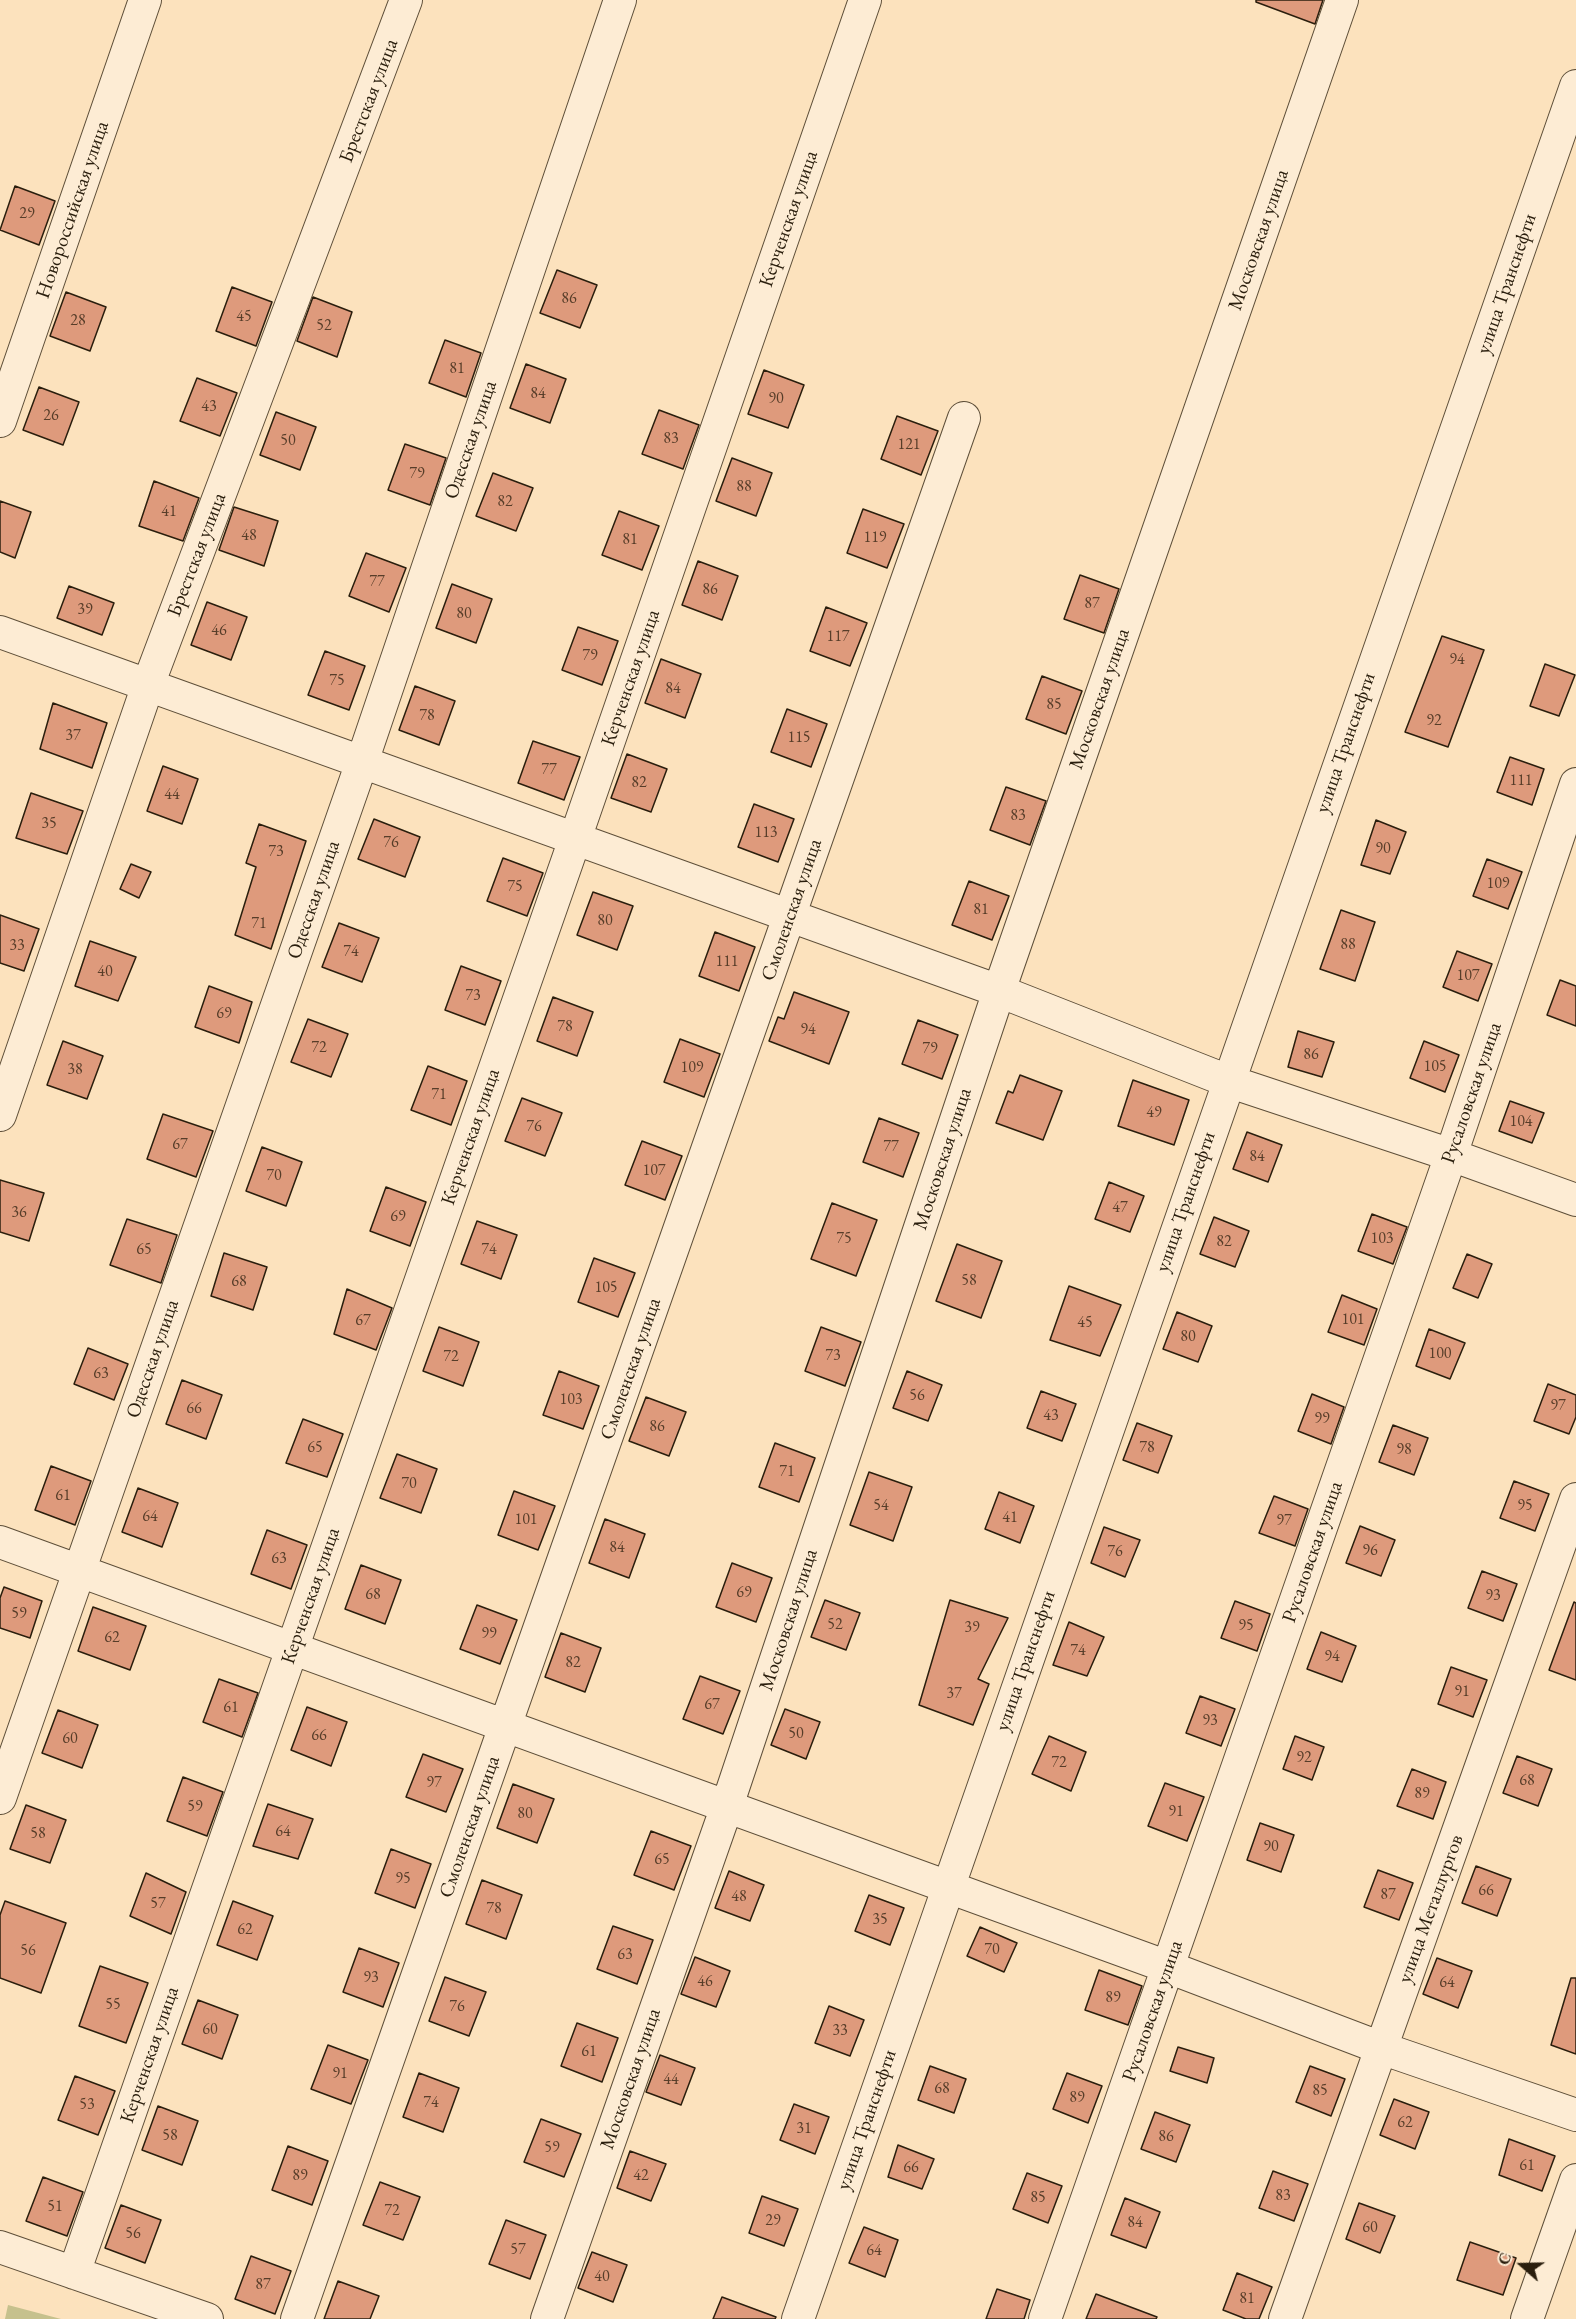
<!DOCTYPE html>
<html>
<head>
<meta charset="utf-8">
<style>
  body { margin:0 }
  #map { position:relative; width:1576px; height:2319px; overflow:hidden; background:#fce2bd; font-family:"EB Garamond",serif }
  canvas { display:block }
  .north { position:absolute; left:1492px; top:2235px; width:60px; height:60px; -webkit-text-stroke:4px #fdecd4; paint-order:stroke; rotate:290deg; font-size:16px; font-weight:700; line-height:24px; text-align:center; color:#2a1e0d }
  .north::after { content:''; display:block; margin:auto; width:21px; height:27px; background:#2a1e0d; clip-path:polygon(50% 0,100% 100%,50% 72%,0 100%) }
</style>
</head>
<body>
<div id="map">
<canvas width="1576" height="2319"></canvas>
<div class="north">С</div>
</div>
<script>
const g = document.querySelector('canvas').getContext('2d');
g.lineJoin = 'round';
function paint(path, color) { g.fillStyle = color; g.fill(path, 'evenodd'); }
const poly = rows => new Path2D(rows.map(r => 'M' + r).join(''));
function stroke(path, color, width, dash) { g.strokeStyle = color; g.lineWidth = width; g.lineCap = dash ? 'butt' : 'round'; g.setLineDash(dash || []); g.stroke(path); }
function label(font, color, halo, rows, align = 'center') {
  g.font = font + ' "EB Garamond",serif'; g.lineWidth = 6; g.setLineDash([]); g.textBaseline = 'middle'; g.strokeStyle = halo; g.fillStyle = color; for (const [text, x, y, turn = 0] of rows) {
    g.save(); g.translate(x, y); g.rotate((+turn || 0) * Math.PI / 180); g.textAlign = isNaN(turn) ? turn : align; if (halo) g.strokeText(text, 0, 0); g.fillText(text, 0, 0); g.restore();
  }
}
paint(poly([
  [8,2305,61,2319,5,2319]
]), '#c6c18d');
const building = poly([
  [1256,0,1323,0,1315,24,1256,2,1256,0],
  [15,186,55,201,39,245,0,230,15,186],
  [557,270,597,285,580,328,540,313,557,270],
  [232,287,272,302,256,346,216,331,232,287],
  [66,292,106,307,90,351,50,336,66,292],
  [313,297,352,312,337,357,297,341,313,297],
  [445,340,481,353,466,397,429,383,445,340],
  [526,364,566,379,550,423,510,408,526,364],
  [764,370,804,385,788,428,748,414,764,370],
  [197,378,237,393,220,436,180,421,197,378],
  [39,387,79,402,63,445,23,430,39,387],
  [659,410,699,425,683,469,642,454,659,410],
  [276,412,316,427,300,470,260,455,276,412],
  [897,416,938,431,921,475,881,459,897,416],
  [405,444,446,458,430,505,388,490,405,444],
  [732,458,772,473,756,516,716,501,732,458],
  [493,473,533,488,516,531,476,516,493,473],
  [154,481,199,498,183,541,139,526,154,481],
  [0,501,31,512,15,558,0,552,0,501],
  [234,507,278,521,264,566,219,550,234,507],
  [863,509,904,524,887,568,847,553,863,509],
  [619,511,659,526,642,570,602,555,619,511],
  [366,553,406,568,389,612,349,596,366,553],
  [698,561,738,576,722,620,682,605,698,561],
  [1080,575,1119,589,1104,633,1064,619,1080,575],
  [452,584,492,599,476,643,436,628,452,584],
  [69,586,114,603,102,635,57,618,69,586],
  [207,602,247,617,231,660,191,645,207,602],
  [826,607,867,623,850,666,810,651,826,607],
  [578,627,618,641,602,685,562,670,578,627],
  [1442,636,1484,650,1448,747,1405,732,1442,636],
  [325,651,365,666,349,710,308,695,325,651],
  [661,659,701,674,685,718,645,703,661,659],
  [1545,664,1575,675,1559,716,1530,706,1545,664],
  [1042,676,1082,691,1066,734,1026,719,1042,676],
  [415,686,455,701,439,745,399,730,415,686],
  [53,703,107,723,92,768,40,749,53,703],
  [787,709,827,724,811,767,771,752,787,709],
  [533,741,580,757,564,800,518,783,533,741],
  [627,754,667,769,651,812,611,798,627,754],
  [1510,757,1544,769,1532,805,1497,792,1510,757],
  [163,766,198,779,182,824,147,811,163,766],
  [1006,787,1046,801,1030,845,990,830,1006,787],
  [31,793,83,811,67,854,16,838,31,793],
  [754,804,794,819,778,862,738,847,754,804],
  [374,819,420,837,405,877,358,859,374,819],
  [1376,820,1406,832,1390,874,1361,865,1376,820],
  [259,824,306,841,271,949,235,935,256,867,246,863,259,824],
  [503,858,543,873,527,916,487,901,503,858],
  [1487,859,1522,872,1508,909,1473,896,1487,859],
  [131,864,151,872,139,898,120,889,131,864],
  [969,881,1009,896,992,940,952,925,969,881],
  [593,892,633,906,617,950,577,935,593,892],
  [1341,910,1375,922,1355,981,1320,969,1341,910],
  [0,915,39,929,24,971,0,963,0,915],
  [339,923,379,938,362,982,322,967,339,923],
  [715,932,755,947,739,991,699,976,715,932],
  [90,941,136,957,118,1001,75,986,90,941],
  [1457,951,1492,964,1478,1001,1443,987,1457,951],
  [461,966,501,981,485,1025,445,1010,461,966],
  [1560,980,1576,986,1576,1026,1547,1015,1560,980],
  [209,986,252,1002,239,1043,195,1027,209,986],
  [794,992,849,1012,829,1064,769,1041,778,1017,784,1019,794,992],
  [553,997,593,1012,577,1056,537,1041,553,997],
  [308,1019,348,1034,331,1077,291,1062,308,1019],
  [918,1020,958,1035,942,1079,902,1064,918,1020],
  [1298,1031,1334,1042,1322,1077,1288,1067,1298,1031],
  [680,1039,720,1054,704,1097,664,1082,680,1039],
  [63,1041,103,1056,87,1099,47,1085,63,1041],
  [1424,1041,1459,1055,1445,1092,1410,1078,1424,1041],
  [428,1066,467,1081,451,1125,411,1110,428,1066],
  [1020,1075,1062,1091,1043,1140,996,1123,1008,1091,1013,1093,1020,1075],
  [1133,1080,1189,1100,1174,1145,1118,1126,1133,1080],
  [522,1098,562,1113,545,1156,505,1141,522,1098],
  [1510,1101,1544,1113,1532,1143,1499,1131,1510,1101],
  [163,1114,213,1131,196,1177,147,1159,163,1114],
  [879,1118,919,1133,903,1177,863,1162,879,1118],
  [1247,1132,1282,1145,1268,1182,1233,1169,1247,1132],
  [642,1141,682,1156,665,1200,625,1185,642,1141],
  [262,1147,302,1162,286,1206,246,1191,262,1147],
  [0,1180,44,1193,29,1241,0,1232,0,1180],
  [1109,1182,1144,1196,1130,1232,1095,1219,1109,1182],
  [386,1187,426,1202,410,1246,370,1231,386,1187],
  [832,1203,877,1220,856,1276,811,1259,832,1203],
  [1372,1214,1407,1227,1393,1264,1358,1251,1372,1214],
  [1214,1217,1249,1231,1235,1267,1200,1254,1214,1217],
  [127,1219,177,1235,161,1283,110,1265,127,1219],
  [477,1221,517,1235,501,1279,461,1264,477,1221],
  [957,1244,1002,1261,981,1318,936,1301,957,1244],
  [224,1253,267,1267,253,1310,211,1296,224,1253],
  [1467,1254,1492,1264,1478,1298,1453,1288,1467,1254],
  [594,1258,635,1273,618,1317,578,1302,594,1258],
  [1069,1286,1121,1305,1100,1356,1050,1340,1069,1286],
  [347,1289,392,1308,376,1350,334,1334,347,1289],
  [1342,1295,1377,1309,1364,1345,1328,1332,1342,1295],
  [1177,1312,1212,1326,1198,1362,1163,1349,1177,1312],
  [439,1327,479,1342,463,1386,423,1371,439,1327],
  [821,1327,861,1342,845,1386,805,1371,821,1327],
  [1429,1329,1465,1343,1450,1379,1416,1366,1429,1329],
  [88,1348,128,1364,114,1400,74,1384,88,1348],
  [559,1371,599,1386,583,1429,543,1415,559,1371],
  [907,1371,942,1385,928,1421,893,1408,907,1371],
  [182,1380,222,1395,206,1439,166,1424,182,1380],
  [1548,1384,1576,1395,1576,1417,1569,1434,1534,1421,1548,1384],
  [1041,1391,1076,1404,1062,1441,1027,1428,1041,1391],
  [1312,1394,1344,1407,1331,1444,1298,1431,1312,1394],
  [646,1397,686,1412,669,1456,629,1441,646,1397],
  [303,1419,343,1434,327,1477,286,1463,303,1419],
  [1137,1423,1172,1436,1158,1473,1123,1460,1137,1423],
  [1393,1425,1428,1438,1414,1475,1379,1462,1393,1425],
  [775,1443,815,1458,799,1502,759,1487,775,1443],
  [397,1454,437,1469,421,1513,380,1498,397,1454],
  [51,1466,91,1481,75,1525,35,1510,51,1466],
  [869,1472,912,1487,893,1541,850,1525,869,1472],
  [1514,1481,1549,1494,1535,1531,1500,1518,1514,1481],
  [138,1488,178,1503,162,1547,122,1532,138,1488],
  [514,1491,555,1506,538,1550,498,1535,514,1491],
  [999,1492,1034,1506,1020,1543,985,1529,999,1492],
  [1274,1496,1308,1509,1295,1546,1259,1533,1274,1496],
  [605,1519,645,1534,629,1578,589,1563,605,1519],
  [1360,1526,1395,1540,1381,1576,1346,1563,1360,1526],
  [1104,1527,1140,1540,1125,1577,1091,1563,1104,1527],
  [267,1530,307,1545,291,1589,251,1574,267,1530],
  [732,1563,772,1578,756,1622,716,1607,732,1563],
  [361,1565,401,1580,385,1624,345,1609,361,1565],
  [1482,1571,1517,1584,1503,1621,1468,1608,1482,1571],
  [4,1587,42,1601,30,1638,0,1628,0,1598,4,1587],
  [825,1600,860,1613,846,1650,811,1637,825,1600],
  [950,1600,1008,1618,978,1679,989,1684,973,1725,919,1705,950,1600],
  [1235,1601,1270,1614,1257,1651,1221,1638,1235,1601],
  [1574,1602,1576,1603,1576,1680,1549,1670,1574,1602],
  [477,1605,517,1620,500,1664,460,1649,477,1605],
  [93,1607,146,1626,130,1670,78,1651,93,1607],
  [1069,1622,1104,1637,1087,1676,1053,1665,1069,1622],
  [1321,1632,1356,1646,1342,1682,1307,1669,1321,1632],
  [561,1633,601,1648,585,1692,545,1677,561,1633],
  [1451,1667,1487,1680,1473,1717,1438,1704,1451,1667],
  [700,1676,740,1691,723,1734,683,1719,700,1676],
  [219,1679,258,1693,242,1737,203,1722,219,1679],
  [1200,1696,1235,1709,1221,1746,1186,1733,1200,1696],
  [307,1707,347,1722,331,1766,291,1750,307,1707],
  [785,1709,820,1722,806,1759,771,1745,785,1709],
  [58,1710,98,1725,82,1768,42,1753,58,1710],
  [1049,1736,1086,1752,1071,1791,1032,1774,1049,1736],
  [1295,1736,1324,1747,1312,1780,1283,1769,1295,1736],
  [423,1754,463,1769,446,1812,406,1797,423,1754],
  [1517,1756,1552,1769,1538,1806,1503,1793,1517,1756],
  [1412,1769,1446,1782,1433,1819,1397,1806,1412,1769],
  [183,1777,223,1792,207,1836,167,1821,183,1777],
  [1165,1783,1204,1797,1187,1841,1148,1826,1165,1783],
  [513,1784,554,1799,537,1843,497,1828,513,1784],
  [268,1804,313,1819,298,1859,253,1846,268,1804],
  [26,1805,66,1820,50,1863,10,1849,26,1805],
  [1260,1823,1294,1835,1281,1872,1247,1860,1260,1823],
  [651,1831,691,1846,674,1890,634,1875,651,1831],
  [391,1849,431,1864,415,1908,375,1893,391,1849],
  [1476,1866,1511,1879,1497,1916,1462,1903,1476,1866],
  [1378,1870,1413,1883,1399,1920,1364,1907,1378,1870],
  [729,1871,764,1885,750,1921,715,1908,729,1871],
  [146,1873,186,1892,171,1934,130,1916,146,1873],
  [482,1880,522,1895,506,1939,466,1924,482,1880],
  [869,1895,904,1908,890,1945,855,1931,869,1895],
  [5,1901,66,1923,41,1993,0,1978,0,1915,5,1901],
  [233,1901,273,1916,257,1960,217,1945,233,1901],
  [613,1926,653,1940,637,1984,597,1969,613,1926],
  [980,1927,1017,1943,1004,1972,967,1956,980,1927],
  [359,1948,399,1963,383,2007,343,1992,359,1948],
  [695,1957,730,1971,716,2007,681,1994,695,1957],
  [1437,1958,1472,1971,1458,2008,1423,1994,1437,1958],
  [100,1966,148,1983,126,2043,79,2026,100,1966],
  [1099,1970,1142,1986,1128,2025,1085,2010,1099,1970],
  [445,1977,486,1992,469,2036,429,2021,445,1977],
  [1571,1978,1576,1978,1576,2054,1551,2045,1571,1978],
  [198,2000,238,2015,222,2059,182,2044,198,2000],
  [829,2006,864,2020,850,2056,815,2043,829,2006],
  [577,2023,618,2038,602,2082,561,2066,577,2023],
  [328,2045,368,2060,351,2104,311,2089,328,2045],
  [1178,2047,1214,2058,1207,2083,1170,2071,1178,2047],
  [660,2055,695,2068,681,2105,646,2092,660,2055],
  [930,2066,966,2079,954,2113,918,2100,930,2066],
  [1310,2066,1345,2079,1331,2116,1296,2102,1310,2066],
  [419,2073,459,2088,443,2132,403,2117,419,2073],
  [1067,2073,1102,2086,1088,2123,1053,2109,1067,2073],
  [75,2076,115,2091,98,2135,58,2120,75,2076],
  [1394,2099,1429,2112,1415,2149,1380,2135,1394,2099],
  [794,2104,829,2117,815,2154,780,2140,794,2104],
  [158,2106,198,2121,182,2165,142,2150,158,2106],
  [1155,2112,1190,2125,1176,2162,1141,2149,1155,2112],
  [541,2119,581,2134,564,2177,524,2162,541,2119],
  [1509,2139,1555,2156,1542,2191,1499,2175,1509,2139],
  [898,2145,934,2159,922,2189,888,2177,898,2145],
  [288,2146,328,2161,312,2205,272,2190,288,2146],
  [630,2151,666,2164,651,2201,617,2188,630,2151],
  [1273,2171,1308,2184,1294,2221,1259,2208,1273,2171],
  [1027,2173,1062,2186,1048,2223,1013,2209,1027,2173],
  [43,2177,83,2192,67,2236,26,2221,43,2177],
  [380,2182,420,2197,403,2240,363,2225,380,2182],
  [762,2196,798,2209,784,2246,749,2233,762,2196],
  [1125,2198,1160,2212,1146,2248,1111,2235,1125,2198],
  [1359,2203,1395,2216,1380,2253,1346,2239,1359,2203],
  [121,2205,161,2220,145,2263,105,2248,121,2205],
  [506,2220,546,2235,530,2279,489,2264,506,2220],
  [864,2227,898,2240,885,2277,849,2263,864,2227],
  [1470,2242,1516,2258,1503,2295,1457,2280,1470,2242],
  [592,2252,627,2265,613,2302,578,2288,592,2252],
  [251,2256,291,2271,275,2314,235,2299,251,2256],
  [1237,2273,1272,2287,1259,2319,1246,2319,1223,2310,1237,2273],
  [338,2281,379,2296,370,2319,324,2319,338,2281],
  [997,2289,1030,2300,1024,2319,986,2319,997,2289],
  [1096,2294,1157,2317,1156,2319,1086,2319,1096,2294],
  [722,2297,776,2317,775,2319,713,2319,722,2297]
]);
paint(building, '#de9a7c');
stroke(building, '#2a1e0d', 1.5);
const minor = poly([
  [0,421,145,0],
  [0,632,999,991,1228,1081,1451,1155,1576,1200],
  [0,1115,148,685,406,0],
  [0,1542,1168,1967,1381,2048,1576,2115],
  [0,1798,362,762,620,0],
  [0,2247,207,2319],
  [74,2273,575,839,865,0],
  [297,2319,964,418],
  [547,2319,727,1806,999,991,1342,0],
  [798,2319,1576,86],
  [1045,2319,1451,1155,1576,784],
  [1285,2319,1576,1499],
  [1527,2319,1576,2180]
]);
stroke(minor, '#5e4f39', 34);
stroke(minor, '#fdecd4', 32);
label('16px', '#573d29', null, [
  ["29",27,214],
  ["86",569,299],
  ["45",244,317],
  ["28",78,321],
  ["52",324,326],
  ["81",457,369],
  ["84",538,394],
  ["90",776,399],
  ["43",209,407],
  ["26",51,416],
  ["83",671,439],
  ["50",288,441],
  ["121",909,445],
  ["79",417,474],
  ["88",744,487],
  ["82",505,502],
  ["41",169,512],
  ["48",249,536],
  ["119",875,538],
  ["81",630,540],
  ["77",377,582],
  ["86",710,590],
  ["87",1092,604],
  ["39",85,610],
  ["80",464,614],
  ["46",219,631],
  ["117",838,637],
  ["79",590,656],
  ["94",1457,660],
  ["75",337,681],
  ["84",673,689],
  ["85",1054,705],
  ["78",427,716],
  ["92",1434,721],
  ["37",73,736],
  ["115",799,738],
  ["77",549,770],
  ["111",1521,781],
  ["82",639,783],
  ["44",172,795],
  ["83",1018,816],
  ["35",49,824],
  ["113",766,833],
  ["76",391,843],
  ["90",1383,849],
  ["73",276,852],
  ["109",1498,884],
  ["75",515,887],
  ["81",981,910],
  ["80",605,921],
  ["71",259,924],
  ["88",1348,945],
  ["33",17,946],
  ["74",351,952],
  ["111",727,962],
  ["40",105,972],
  ["107",1468,976],
  ["73",473,996],
  ["69",224,1014],
  ["78",565,1027],
  ["94",808,1030],
  ["72",319,1048],
  ["79",930,1049],
  ["86",1311,1055],
  ["105",1435,1067],
  ["109",692,1068],
  ["38",75,1070],
  ["71",439,1095],
  ["49",1154,1113],
  ["104",1521,1122],
  ["76",534,1127],
  ["67",180,1145],
  ["77",891,1147],
  ["84",1257,1157],
  ["107",654,1171],
  ["70",274,1176],
  ["47",1120,1208],
  ["36",19,1213],
  ["69",398,1217],
  ["75",844,1239],
  ["103",1382,1239],
  ["82",1224,1242],
  ["65",144,1250],
  ["74",489,1250],
  ["58",969,1281],
  ["68",239,1282],
  ["105",606,1288],
  ["101",1353,1320],
  ["67",363,1321],
  ["45",1085,1323],
  ["80",1188,1337],
  ["100",1440,1354],
  ["73",833,1356],
  ["72",451,1357],
  ["63",101,1374],
  ["56",917,1396],
  ["103",571,1400],
  ["97",1558,1406],
  ["66",194,1409],
  ["43",1051,1416],
  ["99",1322,1419],
  ["86",657,1427],
  ["65",315,1448],
  ["78",1147,1448],
  ["98",1404,1450],
  ["71",787,1472],
  ["70",409,1484],
  ["61",63,1496],
  ["54",881,1506],
  ["95",1525,1506],
  ["64",150,1517],
  ["41",1010,1518],
  ["101",526,1520],
  ["97",1284,1521],
  ["84",617,1548],
  ["96",1370,1551],
  ["76",1115,1552],
  ["63",279,1559],
  ["69",744,1593],
  ["68",373,1595],
  ["93",1493,1596],
  ["59",19,1614],
  ["52",835,1625],
  ["95",1246,1626],
  ["39",972,1628],
  ["99",489,1634],
  ["62",112,1638],
  ["74",1078,1651],
  ["94",1332,1657],
  ["82",573,1663],
  ["91",1462,1692],
  ["37",954,1694],
  ["67",712,1705],
  ["61",231,1708],
  ["93",1210,1721],
  ["50",796,1734],
  ["66",319,1736],
  ["60",70,1739],
  ["92",1304,1758],
  ["72",1059,1763],
  ["68",1527,1781],
  ["97",434,1783],
  ["89",1422,1794],
  ["59",195,1807],
  ["91",1176,1812],
  ["80",525,1814],
  ["64",283,1832],
  ["58",38,1834],
  ["90",1271,1847],
  ["65",662,1860],
  ["95",403,1879],
  ["66",1486,1891],
  ["87",1388,1895],
  ["48",739,1897],
  ["57",158,1904],
  ["78",494,1909],
  ["35",880,1920],
  ["62",245,1930],
  ["70",992,1950],
  ["56",28,1951],
  ["63",625,1955],
  ["93",371,1978],
  ["46",705,1982],
  ["64",1447,1983],
  ["89",1113,1998],
  ["55",113,2005],
  ["76",457,2007],
  ["60",210,2030],
  ["33",840,2031],
  ["61",589,2052],
  ["91",340,2074],
  ["44",671,2080],
  ["68",942,2089],
  ["85",1320,2091],
  ["89",1077,2098],
  ["74",431,2103],
  ["53",87,2105],
  ["62",1405,2123],
  ["31",804,2129],
  ["58",170,2136],
  ["86",1166,2137],
  ["59",552,2148],
  ["61",1527,2166],
  ["66",911,2168],
  ["89",300,2176],
  ["42",641,2176],
  ["83",1283,2196],
  ["85",1038,2198],
  ["51",55,2207],
  ["72",392,2211],
  ["29",773,2221],
  ["84",1135,2223],
  ["60",1370,2228],
  ["56",133,2234],
  ["57",518,2250],
  ["64",874,2251],
  ["40",602,2277],
  ["87",263,2285],
  ["81",1247,2299]
]);
label('20px', '#2a1e0d', '#fdecd4', [
  ["Брестская улица",369,101,-69],
  ["Новороссийская улица",73,210,-71],
  ["Керченская улица",789,219,-71],
  ["Московская улица",1259,240,-71],
  ["улица Транснефти",1507,284,-71],
  ["Одесская улица",471,440,-71],
  ["Брестская улица",197,555,-69],
  ["Керченская улица",631,678,-71],
  ["Московская улица",1100,699,-71],
  ["улица Транснефти",1346,743,-71],
  ["Одесская улица",314,900,-71],
  ["Смоленская улица",792,910,-71],
  ["Русаловская улица",1472,1093,-71],
  ["Керченская улица",471,1137,-71],
  ["Московская улица",943,1159,-72],
  ["улица Транснефти",1186,1202,-71],
  ["Одесская улица",153,1359,-71],
  ["Смоленская улица",631,1369,-71],
  ["Русаловская улица",1313,1552,-71],
  ["Керченская улица",311,1596,-71],
  ["Московская улица",789,1620,-72],
  ["улица Транснефти",1026,1661,-71],
  ["Смоленская улица",470,1827,-71],
  ["улица Металлургов",1431,1909,-70],
  ["Русаловская улица",1153,2011,-71],
  ["Керченская улица",150,2055,-71],
  ["Московская улица",631,2079,-71],
  ["улица Транснефти",867,2120,-71]
]);
</script>
</body>
</html>
